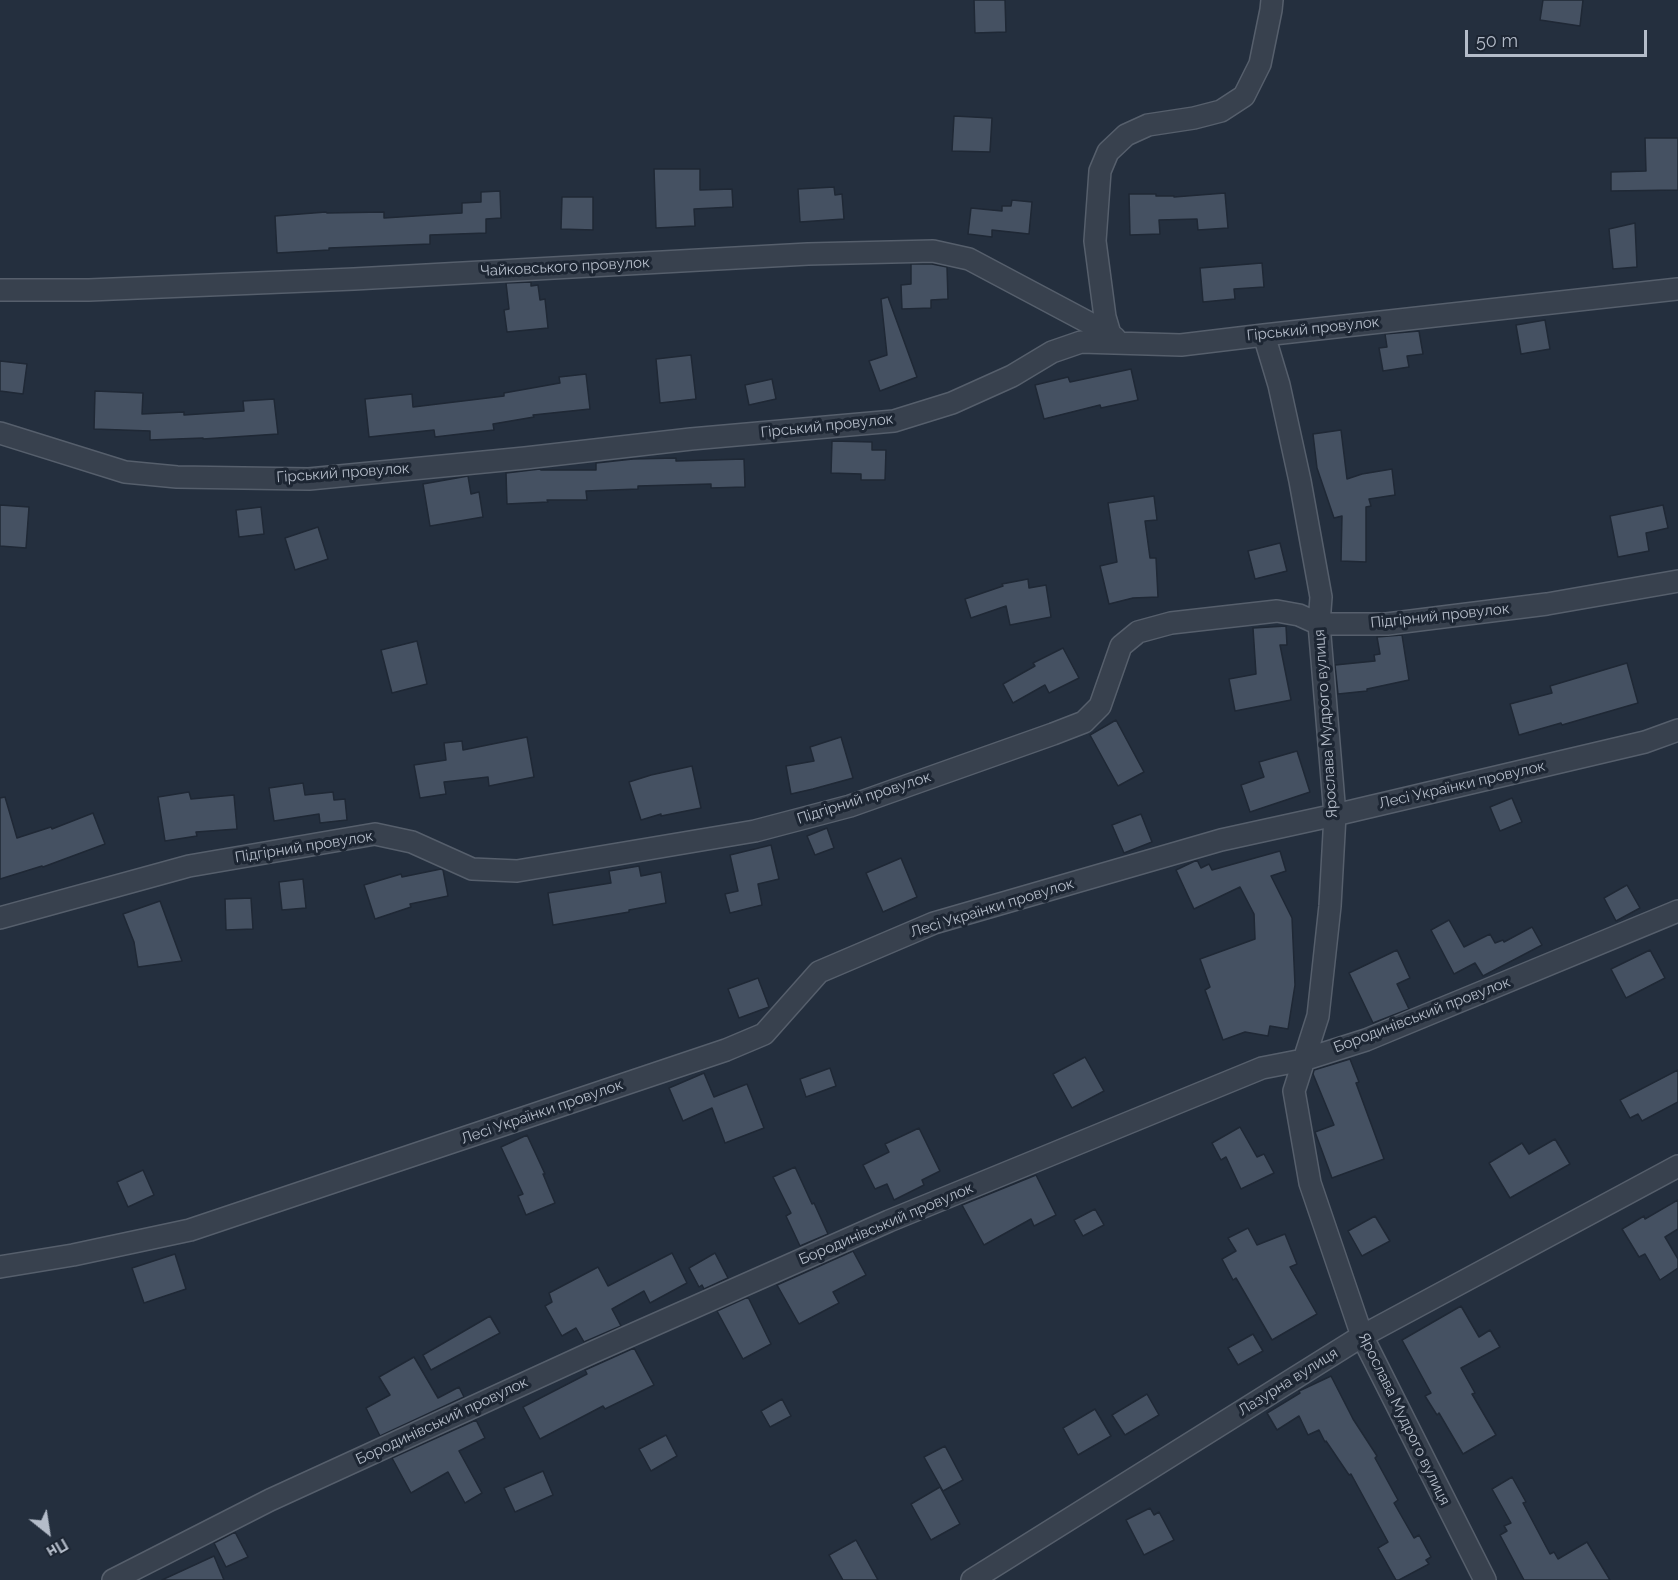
<!DOCTYPE html>
<html>
<head>
<meta charset="utf-8">
<style>
  body { margin:0 }
  #map { position:relative; width:1678px; height:1580px; overflow:hidden; background:#242f3e; font-family:Raleway,sans-serif }
  canvas { display:block }
  .north { position:absolute; left:18px; top:1502px; width:60px; height:60px; -webkit-text-stroke:4px #1d2633; paint-order:stroke; rotate:150deg; font-size:16px; font-weight:700; line-height:24px; text-align:center; color:#b4bcc9 }
  .north::after { content:''; display:block; margin:auto; width:21px; height:27px; background:#b4bcc9; clip-path:polygon(50% 0,100% 100%,50% 72%,0 100%) }
  .scale { position:absolute; left:1465px; top:30px; width:182px; height:27px; box-sizing:border-box; border:3px solid #b4bcc9; border-top:0; padding-left:8px; font-size:18px; line-height:21px; white-space:nowrap; color:#b4bcc9; -webkit-text-stroke:4px #1d2633; paint-order:stroke }
</style>
</head>
<body>
<div id="map">
<canvas width="1678" height="1580"></canvas>
<div class="north">Пн</div>
<div class="scale">50 m</div>
</div>
<script>
const g = document.querySelector('canvas').getContext('2d');
g.lineJoin = 'round';
function paint(path, color) { g.fillStyle = color; g.fill(path, 'evenodd'); }
const poly = rows => new Path2D(rows.map(r => 'M' + r).join(''));
function stroke(path, color, width, dash) { g.strokeStyle = color; g.lineWidth = width; g.lineCap = dash ? 'butt' : 'round'; g.setLineDash(dash || []); g.stroke(path); }
function label(font, color, halo, rows, align = 'center') {
  g.font = font + ' Raleway,sans-serif'; g.lineWidth = 6; g.setLineDash([]); g.textBaseline = 'middle'; g.strokeStyle = halo; g.fillStyle = color; for (const [text, x, y, turn = 0] of rows) {
    g.save(); g.translate(x, y); g.rotate((+turn || 0) * Math.PI / 180); g.textAlign = isNaN(turn) ? turn : align; if (halo) g.strokeText(text, 0, 0); g.fillText(text, 0, 0); g.restore();
  }
}
const building = poly([
  [974,0,1005,0,1006,32,975,33,974,0],
  [1543,0,1583,0,1580,26,1540,20,1543,0],
  [954,116,992,118,990,152,952,151,954,116],
  [1645,138,1678,138,1678,190,1611,191,1611,172,1646,171,1645,138],
  [654,169,700,169,700,190,732,189,733,207,694,209,695,226,656,228,654,169],
  [834,187,835,195,842,194,844,219,800,222,798,189,834,187],
  [500,191,501,218,486,219,486,233,430,235,430,244,329,248,329,250,277,253,275,216,326,212,327,213,384,212,384,218,462,213,462,203,481,202,481,192,500,191],
  [1225,193,1228,228,1198,230,1197,219,1159,220,1160,234,1130,235,1129,194,1156,194,1156,196,1174,196,1174,197,1225,193],
  [562,197,593,197,593,230,561,229,562,197],
  [1012,200,1032,202,1029,234,992,230,992,237,968,234,971,208,1002,211,1002,206,1011,206,1012,200],
  [1635,223,1637,267,1613,269,1609,229,1635,223],
  [1262,263,1264,287,1234,289,1235,299,1203,302,1200,268,1262,263],
  [911,264,932,264,947,267,948,299,931,300,931,308,902,309,901,285,911,284,911,264],
  [531,282,531,286,538,285,540,300,545,299,548,328,507,332,504,310,509,309,506,283,531,282],
  [888,297,917,377,880,391,869,361,887,355,881,299,888,297],
  [1545,320,1550,349,1521,354,1516,325,1545,320],
  [1419,331,1423,354,1407,356,1409,367,1383,371,1379,348,1387,347,1385,334,1419,331],
  [691,355,696,399,660,403,656,359,691,355],
  [0,361,27,364,23,394,0,391,0,361],
  [1131,369,1138,400,1101,408,1100,405,1044,419,1035,385,1068,377,1070,382,1131,369],
  [586,374,590,409,533,415,534,417,493,424,494,430,435,437,434,430,369,437,365,399,412,394,413,407,504,396,504,393,560,383,559,377,586,374],
  [772,379,776,399,749,405,745,385,772,379],
  [95,391,143,393,142,414,184,412,184,415,244,411,243,401,274,399,278,434,203,439,203,438,150,440,150,431,94,429,95,391],
  [1341,430,1347,479,1362,474,1392,469,1395,495,1369,499,1371,506,1366,507,1366,562,1341,561,1342,516,1334,518,1317,468,1313,434,1341,430],
  [832,441,872,442,872,450,886,450,885,480,861,480,861,474,831,473,832,441],
  [676,458,676,461,744,459,745,487,711,488,711,484,638,486,638,489,586,491,587,500,547,500,548,502,507,504,506,473,540,469,541,470,596,470,596,463,633,459,676,458],
  [468,476,471,494,479,492,483,517,430,526,423,484,468,476],
  [1154,496,1157,520,1145,521,1150,558,1156,558,1158,597,1133,598,1109,604,1100,566,1117,562,1108,503,1154,496],
  [0,505,29,507,26,548,0,546,0,505],
  [1663,505,1668,528,1646,533,1649,551,1618,557,1610,516,1663,505],
  [261,507,264,534,239,537,236,510,261,507],
  [318,527,328,559,295,570,285,538,318,527],
  [1280,543,1287,571,1255,579,1248,551,1280,543],
  [1028,579,1029,588,1046,585,1051,617,1010,625,1006,606,971,618,965,599,1003,586,1002,584,1028,579],
  [1286,626,1287,645,1280,645,1291,700,1235,711,1229,679,1256,674,1253,628,1286,626],
  [1402,635,1409,680,1367,689,1367,691,1338,694,1335,665,1375,661,1374,655,1380,654,1377,637,1402,635],
  [417,641,427,684,392,693,381,650,417,641],
  [1063,648,1079,678,1049,693,1045,685,1013,703,1003,684,1035,666,1033,663,1063,648],
  [1627,663,1638,703,1562,725,1561,723,1519,735,1510,704,1552,693,1550,686,1627,663],
  [1116,720,1144,772,1118,786,1090,735,1116,720],
  [527,737,534,777,489,786,488,777,444,782,446,794,420,798,414,765,446,760,444,743,462,741,463,750,527,737],
  [841,737,853,778,813,789,791,794,786,766,814,761,810,747,841,737],
  [1297,751,1310,792,1250,812,1241,785,1264,777,1259,762,1297,751],
  [692,766,701,808,661,816,661,814,641,820,629,782,651,775,692,766],
  [303,783,305,795,333,792,334,800,345,799,347,820,320,823,319,814,274,821,269,788,303,783],
  [189,792,191,799,234,795,237,829,196,832,197,836,165,841,158,797,189,792],
  [5,797,17,838,51,827,52,829,93,813,105,844,43,867,42,866,0,879,0,798,5,797],
  [1512,798,1522,822,1500,831,1490,807,1512,798],
  [1141,814,1152,842,1124,853,1112,825,1141,814],
  [827,828,834,848,815,855,807,836,827,828],
  [771,845,779,879,758,884,762,905,730,913,725,894,738,891,730,855,771,845],
  [1280,851,1286,871,1271,876,1292,918,1295,985,1288,1029,1270,1026,1268,1036,1245,1032,1223,1040,1205,990,1210,987,1200,959,1255,939,1254,914,1240,887,1194,909,1176,870,1197,860,1201,868,1209,864,1212,870,1280,851],
  [901,858,917,897,883,912,866,873,901,858],
  [639,866,641,876,661,872,666,903,629,910,629,912,553,925,548,893,611,883,609,871,639,866],
  [441,869,443,870,448,896,410,904,411,907,375,919,364,885,401,874,402,877,441,869],
  [303,879,306,908,282,910,279,882,303,879],
  [1627,885,1640,908,1616,921,1604,898,1627,885],
  [251,898,253,929,226,930,225,899,251,898],
  [160,901,182,961,138,967,134,942,123,914,160,901],
  [1449,920,1464,947,1490,934,1495,943,1503,940,1504,942,1532,927,1542,945,1483,976,1475,963,1454,974,1431,930,1449,920],
  [1397,950,1410,978,1397,984,1409,1009,1373,1023,1349,973,1397,950],
  [1650,950,1665,978,1626,998,1611,969,1650,950],
  [758,978,769,1007,739,1018,728,989,758,978],
  [1085,1057,1104,1091,1072,1108,1053,1074,1085,1057],
  [1350,1059,1359,1082,1356,1083,1384,1159,1332,1178,1315,1132,1334,1125,1313,1074,1314,1070,1350,1059],
  [830,1068,836,1086,806,1097,800,1079,830,1068],
  [1678,1070,1678,1102,1642,1121,1638,1114,1630,1118,1620,1100,1678,1070],
  [704,1073,714,1097,747,1084,764,1128,725,1143,712,1108,683,1121,669,1088,704,1073],
  [1240,1127,1257,1157,1264,1154,1274,1173,1241,1189,1226,1157,1221,1160,1212,1143,1240,1127],
  [919,1128,940,1171,922,1180,924,1185,894,1200,887,1184,875,1189,863,1165,889,1152,885,1144,919,1128],
  [527,1135,545,1174,543,1174,555,1203,526,1215,518,1196,523,1194,501,1147,527,1135],
  [1555,1139,1570,1164,1510,1198,1489,1163,1522,1143,1529,1154,1555,1139],
  [795,1167,812,1204,814,1203,828,1234,800,1246,786,1216,791,1213,773,1177,795,1167],
  [143,1170,154,1195,128,1207,117,1182,143,1170],
  [1036,1175,1056,1215,1034,1226,1031,1219,984,1245,962,1205,1036,1175],
  [1678,1200,1678,1229,1665,1237,1678,1259,1678,1268,1660,1280,1645,1254,1639,1257,1622,1229,1644,1216,1645,1219,1678,1200],
  [1095,1209,1104,1225,1083,1236,1074,1220,1095,1209],
  [1375,1216,1390,1241,1362,1256,1348,1231,1375,1216],
  [1248,1228,1257,1245,1285,1234,1297,1264,1290,1267,1317,1314,1272,1340,1236,1278,1233,1280,1222,1259,1236,1251,1228,1238,1248,1228],
  [853,1251,866,1275,833,1292,839,1303,799,1324,777,1285,853,1251],
  [672,1253,687,1283,650,1303,644,1291,612,1309,621,1326,584,1342,576,1328,562,1336,545,1306,552,1302,549,1293,598,1267,608,1286,672,1253],
  [715,1253,728,1278,704,1289,702,1285,699,1287,689,1268,715,1253],
  [175,1254,186,1289,144,1303,132,1268,175,1254],
  [748,1297,771,1344,743,1359,717,1311,748,1297],
  [1461,1306,1479,1337,1490,1330,1500,1347,1461,1368,1475,1393,1472,1394,1496,1435,1463,1454,1439,1413,1437,1415,1425,1396,1431,1393,1402,1340,1461,1306],
  [490,1316,500,1333,431,1370,423,1355,490,1316],
  [1253,1334,1263,1351,1238,1365,1228,1348,1253,1334],
  [634,1348,654,1385,605,1409,603,1406,540,1439,523,1407,587,1374,585,1370,634,1348],
  [414,1357,438,1398,459,1387,464,1397,380,1436,366,1408,390,1395,379,1377,414,1357],
  [1331,1376,1353,1419,1377,1456,1375,1458,1398,1500,1394,1503,1414,1538,1419,1535,1431,1557,1426,1560,1429,1564,1399,1580,1396,1580,1378,1548,1388,1542,1351,1474,1349,1475,1326,1441,1325,1442,1319,1430,1308,1435,1299,1416,1277,1430,1267,1413,1300,1393,1299,1391,1331,1376],
  [1147,1394,1159,1415,1125,1435,1112,1415,1147,1394],
  [782,1399,791,1416,770,1427,761,1411,782,1399],
  [1095,1409,1111,1436,1078,1455,1063,1428,1095,1409],
  [476,1420,485,1438,459,1451,482,1493,465,1503,448,1472,411,1493,392,1458,476,1420],
  [666,1435,677,1456,651,1471,639,1449,666,1435],
  [945,1446,963,1480,943,1491,924,1457,945,1446],
  [543,1471,553,1495,515,1512,504,1488,543,1471],
  [1512,1477,1526,1502,1523,1503,1550,1554,1554,1552,1558,1559,1587,1542,1610,1580,1524,1580,1500,1535,1507,1531,1504,1526,1511,1523,1492,1489,1512,1477],
  [940,1487,960,1524,931,1540,911,1504,940,1487],
  [1150,1508,1154,1515,1159,1512,1174,1540,1144,1555,1126,1520,1150,1508],
  [235,1532,248,1557,226,1567,214,1543,235,1532],
  [856,1540,878,1580,843,1580,829,1555,856,1540],
  [214,1556,224,1580,162,1580,214,1556]
]);
paint(building, '#455162');
stroke(building, '#1f2835', 1.5);
const street = poly([
  [0,290,89,290,354,279,808,254,933,251,969,259,1110,334],
  [1264,335,1279,385,1300,481,1321,597,1319,624,1335,815,1330,906,1318,1016,1294,1091,1310,1183,1362,1336,1485,1580],
  [1115,338,1110,334,1105,317,1095,241,1100,171,1108,152,1126,135,1148,125,1194,118,1221,111,1244,96,1260,64,1271,10,1272,0],
  [0,433,125,472,177,477,309,479,525,458,691,439,894,421,952,403,1012,376,1052,352,1081,342,1181,345,1264,335,1678,289],
  [0,918,189,866,375,834,412,842,472,869,517,871,755,831,850,806,1053,734,1084,722,1100,706,1121,646,1138,632,1171,623,1277,611,1299,615,1319,624,1387,624,1547,604,1678,581],
  [0,1267,73,1255,190,1230,726,1050,764,1034,819,972,934,923,1221,840,1335,815,1645,742,1678,730],
  [113,1580,270,1500,593,1352,889,1221,1262,1068,1303,1060,1366,1040,1678,911],
  [972,1580,1362,1336,1678,1166]
]);
stroke(street, '#565f6c', 24);
stroke(street, '#38414e', 21);
label('15px', '#b4bcc9', '#1d2633', [
  ["Чайковського провулок",565,267,-3],
  ["Гірський провулок",1313,329,-6],
  ["Гірський провулок",827,426,-6],
  ["Гірський провулок",343,473,-4],
  ["Підгірний провулок",1440,616,-6],
  ["Ярослава Мудрого вулиця",1326,724,-94],
  ["Лесі Українки провулок",1462,785,-13],
  ["Підгірний провулок",864,798,-18],
  ["Підгірний провулок",304,847,-9],
  ["Лесі Українки провулок",992,908,-17],
  ["Бородинівський провулок",1422,1015,-21],
  ["Лесі Українки провулок",542,1112,-19],
  ["Бородинівський провулок",886,1224,-23],
  ["Лазурна вулиця",1288,1382,-32],
  ["Ярослава Мудрого вулиця",1404,1419,64],
  ["Бородинівський провулок",442,1421,-25]
]);
</script>
</body>
</html>
